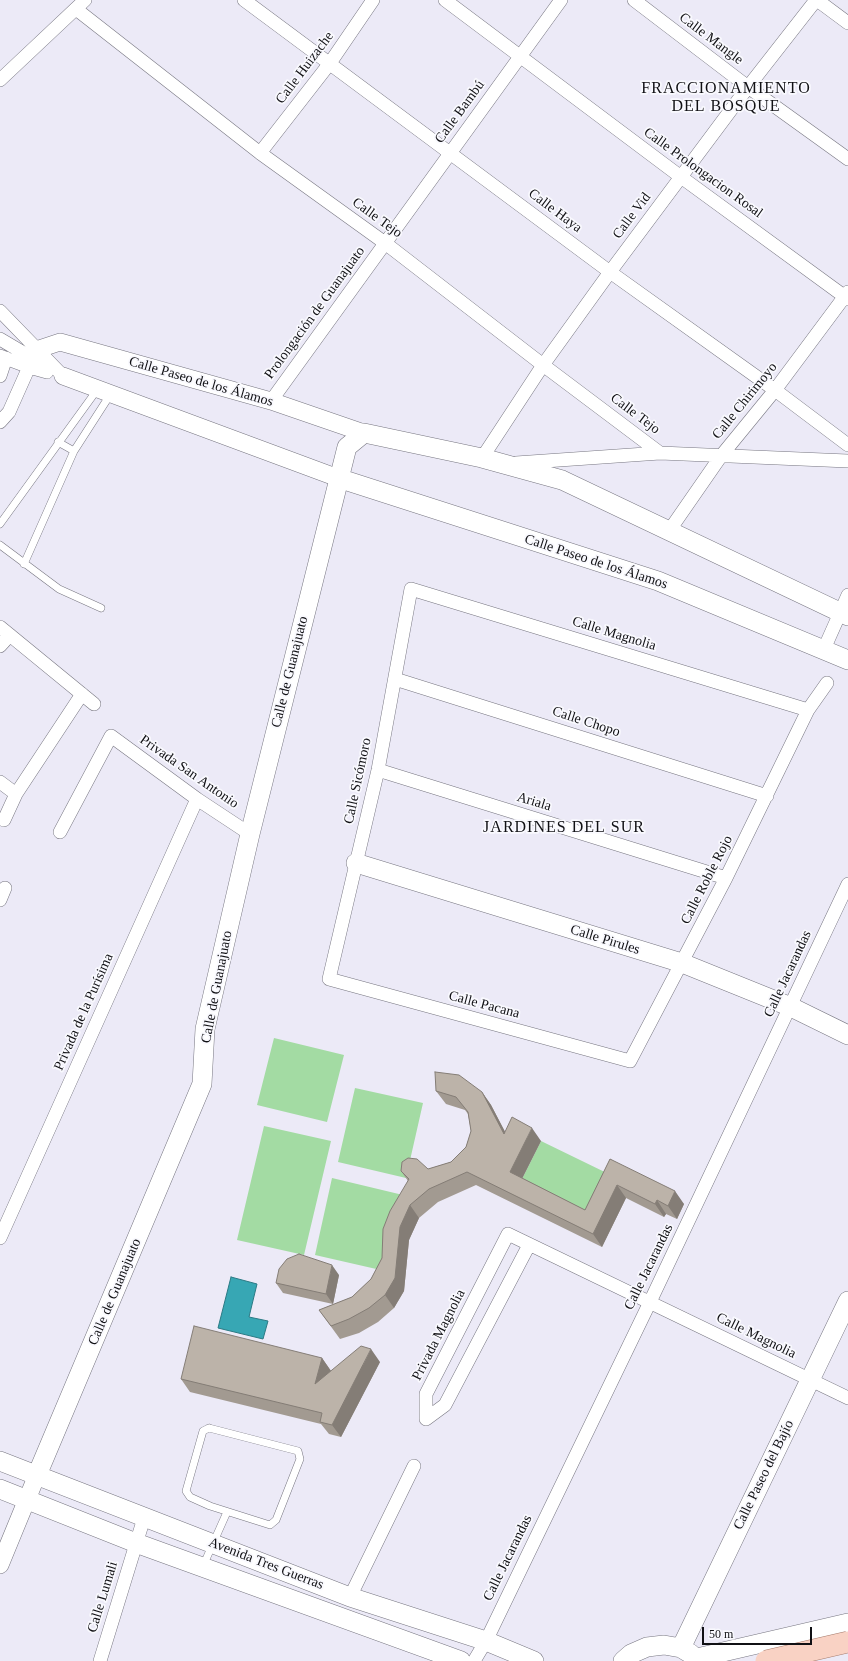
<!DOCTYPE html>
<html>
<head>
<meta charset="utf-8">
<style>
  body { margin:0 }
  #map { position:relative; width:848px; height:1661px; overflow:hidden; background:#eceaf7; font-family:"Times New Roman",serif }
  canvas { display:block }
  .scale { position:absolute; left:702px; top:1627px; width:110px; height:18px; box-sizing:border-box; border:2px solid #101014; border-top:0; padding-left:5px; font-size:12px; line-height:14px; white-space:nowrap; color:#101014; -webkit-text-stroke:3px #f9f9fe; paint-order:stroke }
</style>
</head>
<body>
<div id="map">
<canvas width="848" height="1661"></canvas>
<div class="scale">50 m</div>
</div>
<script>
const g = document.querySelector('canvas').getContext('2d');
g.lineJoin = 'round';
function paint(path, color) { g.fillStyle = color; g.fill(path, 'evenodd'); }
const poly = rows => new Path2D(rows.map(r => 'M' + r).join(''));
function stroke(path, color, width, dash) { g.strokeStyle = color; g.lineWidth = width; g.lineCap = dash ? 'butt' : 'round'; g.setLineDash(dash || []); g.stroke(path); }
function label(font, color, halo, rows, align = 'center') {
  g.font = font + ' "Times New Roman",serif'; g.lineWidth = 3.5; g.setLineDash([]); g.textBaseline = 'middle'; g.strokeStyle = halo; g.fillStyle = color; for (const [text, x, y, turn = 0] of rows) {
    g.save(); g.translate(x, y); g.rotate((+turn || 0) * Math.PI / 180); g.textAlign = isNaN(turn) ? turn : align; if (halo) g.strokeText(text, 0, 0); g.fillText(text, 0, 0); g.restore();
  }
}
paint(poly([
  [274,1038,344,1055,327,1122,257,1105],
  [355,1088,423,1103,406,1178,338,1162],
  [264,1126,331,1141,304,1255,237,1240],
  [541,1141,617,1178,595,1222,519,1185],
  [332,1178,403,1195,385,1271,315,1255]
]), '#a3dba3');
const water = poly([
  [231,1277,257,1284,249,1317,268,1321,263,1339,218,1328,231,1277]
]);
paint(water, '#37a7b4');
stroke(water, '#2b7a84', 1);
const service = poly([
  [58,442,74,451],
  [0,524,97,390],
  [0,545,59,589,101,608],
  [24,564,74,451,110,395],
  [209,1428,298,1451,300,1459,276,1520,270,1525,210,1506,190,1497,186,1491,203,1431,209,1428],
  [203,1566,227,1512]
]);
const minor = poly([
  [244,0,610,272,775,390,848,445],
  [445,0,681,177,848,299],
  [634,0,748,87,848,159],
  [817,0,848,23],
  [76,9,260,153,385,243,543,365,660,453],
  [0,80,85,0],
  [260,153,330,63,373,0],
  [0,311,63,376],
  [0,339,44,365],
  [0,356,29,367,47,372],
  [0,376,6,358],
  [271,401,561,0],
  [0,422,9,412,29,367],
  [482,458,543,365,610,272,748,87,816,0],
  [516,463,660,453,848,461],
  [669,531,721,456,775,390,848,292],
  [0,627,94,704],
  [0,646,10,635],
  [824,649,848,595],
  [395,679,767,796],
  [808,710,411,589,378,770,329,979,630,1061,726,878,808,710,827,683],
  [378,770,726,878],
  [0,782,16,794],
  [4,820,16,794,82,694],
  [60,832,111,736,197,799,250,834],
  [0,900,5,888],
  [0,1238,197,799],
  [426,1419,426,1394,508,1234,848,1398],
  [426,1419,445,1405,529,1245],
  [350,1597,414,1466],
  [100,1661,144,1518],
  [474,1661,486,1641,650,1302,848,884]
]);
const tertiary = poly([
  [36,350,60,342,271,401,364,433],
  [63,376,338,478],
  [0,1565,37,1475]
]);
const secondary = poly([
  [338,478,658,581,848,660],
  [356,863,682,963,791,1007,848,1035],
  [0,1461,350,1597,486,1641,534,1661],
  [37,1475,202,1084,205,1029,250,834,347,447,364,433,482,458,562,480,848,616],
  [0,1489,136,1543,461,1661],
  [681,1648,848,1301],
  [697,1658,848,1623],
  [623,1661,631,1654,647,1647,664,1645,681,1648,691,1654]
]);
stroke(service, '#777681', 8);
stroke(minor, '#777681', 14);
stroke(tertiary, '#777681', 18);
stroke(secondary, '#777681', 20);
stroke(service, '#fff', 7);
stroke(minor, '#fff', 13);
stroke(tertiary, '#fff', 17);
stroke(secondary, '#fff', 19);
const primaryBridge = poly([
  [766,1661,848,1642]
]);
stroke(primaryBridge, '#a57b6c', 22, []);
stroke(primaryBridge, '#f9d2c4', 21);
paint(poly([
  [436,1091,482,1092,491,1105,505,1132,541,1141,522,1178,585,1210,610,1159,684,1204,677,1219,666,1214,664,1217,626,1198,602,1247,476,1185,438,1202,419,1218,409,1240,404,1291,394,1308,378,1322,359,1333,340,1339,319,1310,352,1297,371,1279,382,1258,408,1181,401,1171,428,1169,451,1162,466,1147,471,1131,468,1114,465,1110,446,1104],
  [339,1275,333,1304,283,1293,276,1283],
  [322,1358,331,1371,330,1372,380,1362,341,1437,329,1434,321,1424,190,1392,181,1379]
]), '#a29a91');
paint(poly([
  [482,1092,491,1105,513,1147,504,1134],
  [532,1128,541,1141,519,1185,510,1172],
  [617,1185,626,1198,602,1247,593,1234],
  [675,1191,684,1204,677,1219,668,1206],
  [657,1200,666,1214,664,1217,655,1204],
  [410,1205,419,1218,409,1240,404,1291,394,1308,385,1295,400,1227],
  [332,1265,339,1275,333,1304,326,1294],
  [371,1349,380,1362,341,1437,332,1425],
  [322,1358,331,1371,324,1397,315,1384]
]), '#847d76');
const building = poly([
  [435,1072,459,1075,482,1092,504,1134,512,1117,532,1128,510,1172,585,1210,610,1159,675,1191,668,1206,657,1200,655,1204,617,1185,593,1234,467,1172,429,1189,410,1205,400,1227,395,1278,385,1295,369,1308,349,1319,331,1326,319,1310,352,1297,371,1279,382,1258,383,1229,390,1211,409,1179,401,1171,402,1162,408,1158,417,1159,428,1169,451,1162,466,1147,471,1131,468,1112,456,1097,436,1091,435,1072],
  [299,1254,332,1265,326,1294,276,1283,279,1269,287,1259,299,1254],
  [194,1326,322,1358,315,1384,361,1346,371,1349,332,1425,320,1422,322,1413,181,1379,194,1326]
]);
paint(building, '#bcb3a9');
stroke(building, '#847d76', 1);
label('14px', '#101014', '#f9f9fe', [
  ["Calle Mangle",711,39,37],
  ["Calle Huizache",305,68,-53],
  ["Calle Bambú",460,112,-54],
  ["Calle Prolongacion Rosal",703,173,36],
  ["Calle Haya",555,211,37],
  ["Calle Vid",632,216,-53],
  ["Calle Tejo",377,218,36],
  ["Prolongación de Guanajuato",315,313,-54],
  ["Calle Paseo de los Álamos",201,382,16],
  ["Calle Chirimoyo",745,401,-51],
  ["Calle Tejo",635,414,37],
  ["Calle Paseo de los Álamos",596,562,18],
  ["Calle Magnolia",614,634,17],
  ["Calle de Guanajuato",290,672,-76],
  ["Calle Chopo",586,722,18],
  ["Privada San Antonio",189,772,35],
  ["Calle Sicómoro",358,781,-78],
  ["Ariala",534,802,17],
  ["Calle Roble Rojo",707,880,-63],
  ["Calle Pirules",605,940,17],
  ["Calle Jacarandas",788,974,-65],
  ["Calle de Guanajuato",217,987,-79],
  ["Calle Pacana",484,1005,15],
  ["Privada de la Purísima",84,1012,-66],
  ["Calle Jacarandas",649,1267,-64],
  ["Calle de Guanajuato",115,1292,-67],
  ["Privada Magnolia",439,1335,-63],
  ["Calle Magnolia",756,1336,26],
  ["Calle Paseo del Bajío",764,1475,-64],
  ["Calle Jacarandas",508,1558,-64],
  ["Avenida Tres Guerras",266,1564,21],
  ["Calle Lumali",103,1597,-73]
]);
g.letterSpacing = '1px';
label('16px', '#101014', '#f9f9fe', [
  ["FRACCIONAMIENTO",726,89],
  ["DEL BOSQUE",726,107],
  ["JARDINES DEL SUR",564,828]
]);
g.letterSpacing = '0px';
</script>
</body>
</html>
